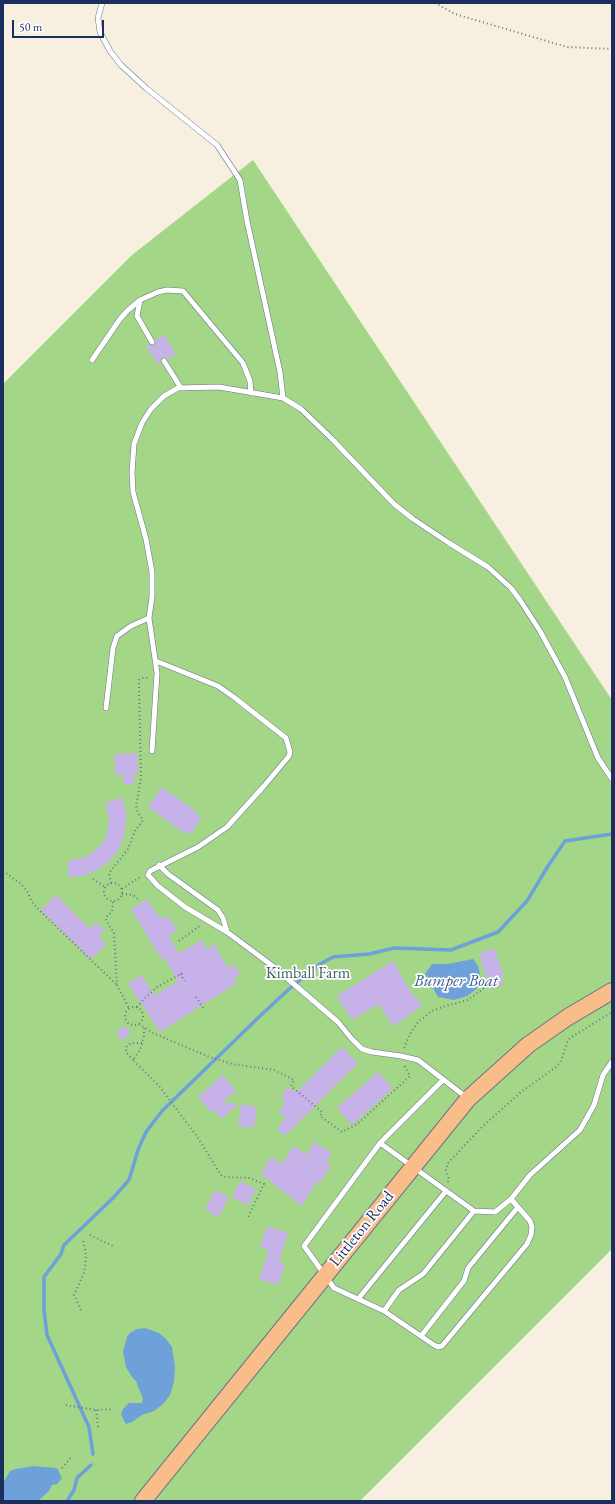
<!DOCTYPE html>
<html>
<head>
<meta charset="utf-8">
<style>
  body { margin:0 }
  #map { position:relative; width:615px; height:1504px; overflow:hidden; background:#f7f0e0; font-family:"EB Garamond",serif }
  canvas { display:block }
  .frame { position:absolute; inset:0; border:4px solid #1b2f5e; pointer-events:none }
  .scale { position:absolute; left:12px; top:20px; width:92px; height:18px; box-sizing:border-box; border:2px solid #1b2f5e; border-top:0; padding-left:5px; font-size:12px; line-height:14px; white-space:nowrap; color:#1b2f5e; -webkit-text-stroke:3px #fff; paint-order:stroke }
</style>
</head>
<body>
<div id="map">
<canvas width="615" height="1504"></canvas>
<div class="frame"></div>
<div class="scale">50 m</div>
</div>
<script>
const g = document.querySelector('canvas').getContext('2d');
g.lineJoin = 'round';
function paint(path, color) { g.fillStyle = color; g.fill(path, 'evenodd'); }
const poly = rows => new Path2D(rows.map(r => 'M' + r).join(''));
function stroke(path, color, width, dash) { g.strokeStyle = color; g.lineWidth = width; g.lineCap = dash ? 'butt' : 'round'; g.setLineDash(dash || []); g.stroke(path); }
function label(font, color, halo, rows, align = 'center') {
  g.font = font + ' "EB Garamond",serif'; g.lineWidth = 3.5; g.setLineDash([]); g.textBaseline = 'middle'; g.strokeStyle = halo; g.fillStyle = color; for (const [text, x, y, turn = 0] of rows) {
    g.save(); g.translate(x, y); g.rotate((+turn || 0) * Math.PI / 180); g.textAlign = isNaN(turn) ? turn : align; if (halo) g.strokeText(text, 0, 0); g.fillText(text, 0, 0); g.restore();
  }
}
paint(poly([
  [253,160,612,700,612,1249,360,1501,3,1501,3,384,132,255]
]), '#a3d787');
paint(poly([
  [473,959,478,966,482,983,475,990,467,996,454,1000,438,997,425,974,432,964,448,964],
  [145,1328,159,1333,166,1339,172,1347,175,1367,174,1382,170,1395,164,1403,154,1411,142,1415,132,1422,126,1424,123,1419,121,1414,123,1409,129,1403,142,1403,143,1399,136,1381,132,1377,126,1367,123,1352,127,1337,130,1333,137,1329],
  [33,1466,57,1468,62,1478,57,1484,52,1485,49,1491,38,1501,3,1501,3,1483,10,1471,16,1469]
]), '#6ea0d9');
stroke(poly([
  [93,1454,89,1427,47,1335,44,1310,44,1277,61,1254,64,1245,114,1197,129,1180,138,1150,146,1132,162,1111,260,1016,288,990,320,964,333,957,369,954,394,948,451,950,498,932,527,901,548,866,565,841,612,834],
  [67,1501,74,1490,77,1478,91,1465]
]), '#6ea0d9', 3.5);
paint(poly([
  [164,335,176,354,168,359,166,357,162,357,160,361,161,364,159,365,146,346,149,344,152,346,154,345,156,340],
  [137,753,138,774,134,774,134,784,123,784,123,774,115,775,115,754],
  [162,787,198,813,197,815,201,818,191,834,186,831,184,833,148,807],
  [122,797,126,810,126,825,123,839,117,852,108,862,96,871,82,876,68,877,68,861,78,859,89,855,99,847,105,839,109,821,106,803],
  [56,895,90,929,96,922,105,931,99,937,106,944,91,959,41,910],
  [147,899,158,916,160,915,162,919,168,916,177,930,171,933,172,935,169,937,179,953,202,940,207,949,214,944,228,968,234,964,240,975,234,978,237,983,160,1032,139,1000,138,1000,128,983,142,975,154,996,178,981,164,957,161,959,131,909],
  [494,948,504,976,501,977,504,984,490,990,479,954],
  [393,961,414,998,416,996,422,1006,393,1026,379,1004,352,1020,337,996],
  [125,1026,131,1034,121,1040,116,1032],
  [342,1047,358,1063,286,1135,277,1130,286,1116,279,1113,285,1101,281,1098,287,1087,296,1092],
  [378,1072,393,1088,352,1125,337,1108],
  [223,1075,236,1091,222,1102,238,1104,222,1119,214,1110,211,1112,198,1097],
  [241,1104,257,1107,254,1128,238,1126],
  [314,1142,332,1153,327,1161,331,1169,327,1171,320,1183,317,1181,302,1206,261,1174,271,1157,283,1164,293,1146,307,1154],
  [240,1181,256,1189,248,1205,232,1197],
  [215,1190,229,1197,219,1217,205,1210],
  [267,1226,288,1233,279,1262,285,1264,278,1285,259,1279,269,1250,260,1247]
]), '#c6b2e8');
const lane = poly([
  [102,3,98,18,100,32,110,51,121,65,146,88,217,145,240,180,247,221,280,372,283,398],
  [140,300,137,316,152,342],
  [92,360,120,319,127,311,140,300,158,292,167,290,183,291,243,363,250,381,251,393],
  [164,361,181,388],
  [156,661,218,686,235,698,286,738,290,752,289,756,264,786,227,827,198,847,150,871,148,875,150,877,158,886,185,907,227,932,274,967,338,1022,351,1038,362,1049,372,1052,401,1056,418,1060,466,1097],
  [106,708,113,648,117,636,131,626,149,618],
  [152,751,157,673,149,618,152,597,152,572,146,539,133,492,132,473,134,444,142,423,151,409,164,396,178,388,219,387,283,398,301,409,331,438,394,504,413,519,449,543,488,567,511,588,520,600,540,631,565,677,598,758,612,779],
  [159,865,168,874,218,910,223,918,227,932],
  [380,1143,474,1211,423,1274,399,1290,384,1311,334,1288,304,1246,380,1143],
  [380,1143,443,1080],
  [474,1211,495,1212,511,1199,530,1175,580,1130,594,1105,603,1075,612,1062],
  [358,1299,446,1191],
  [384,1311,434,1345,438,1347,442,1346,527,1244,531,1235,532,1227,530,1221,511,1199],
  [421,1336,464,1281,468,1268,518,1207]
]);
const primary = poly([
  [143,1501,468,1099,528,1045,568,1017,612,991]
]);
stroke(lane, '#68738c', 6);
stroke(primary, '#68738c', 18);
stroke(poly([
  [435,3,455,14,567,47,612,49],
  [3,871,21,884,27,891,32,902,39,910,117,985],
  [93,879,105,887],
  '104 892a9 9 0 1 1 18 0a9 9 0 1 1-18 0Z',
  [111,883,109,873,128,849,135,831,143,820,138,813,136,806,141,779,139,684,139,680,142,678,148,678],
  [122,889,140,877],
  [122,894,133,895,140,901],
  [113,902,112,912,106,917,106,920,114,933,117,985,129,1008],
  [179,941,201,925],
  [180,974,185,981],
  [196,997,203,1008],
  '125 1016a9 9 0 1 1 18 0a9 9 0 1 1-18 0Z',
  [137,1007,144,999,157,987,185,972],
  [139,1024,153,1033,207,1056,232,1064,274,1070,294,1080,291,1086,322,1112,320,1116,342,1132,357,1124,363,1119,410,1076,404,1065],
  [144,1028,144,1036,140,1050,133,1060,159,1086,196,1135,221,1175,226,1177,249,1178,264,1184,248,1217],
  [404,1048,410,1034,418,1022,432,1011,442,1007,468,1000,488,985],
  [133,1060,126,1052,126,1047,131,1043,142,1043],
  [448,1182,449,1179,446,1170,448,1163,482,1127,521,1092,555,1068,561,1061,567,1043,570,1038,612,1012],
  [90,1235,115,1247],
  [81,1310,74,1295,84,1273,85,1267,86,1254,83,1240],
  [66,1405,96,1410,113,1409],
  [96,1410,98,1427],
  [62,1468,72,1456]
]), '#68738c', 2, [1, 3]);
stroke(lane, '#fff', 5);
stroke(primary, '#f8bd89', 16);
label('16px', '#44616a', '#fff', [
  ["Kimball Farm",308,974]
]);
label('16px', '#1b2f5e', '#fff', [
  ["Littleton Road",362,1229,-51]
]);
label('italic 17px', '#3c5c8f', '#fff', [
  ["Bumper Boat",456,981]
]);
</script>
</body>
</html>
